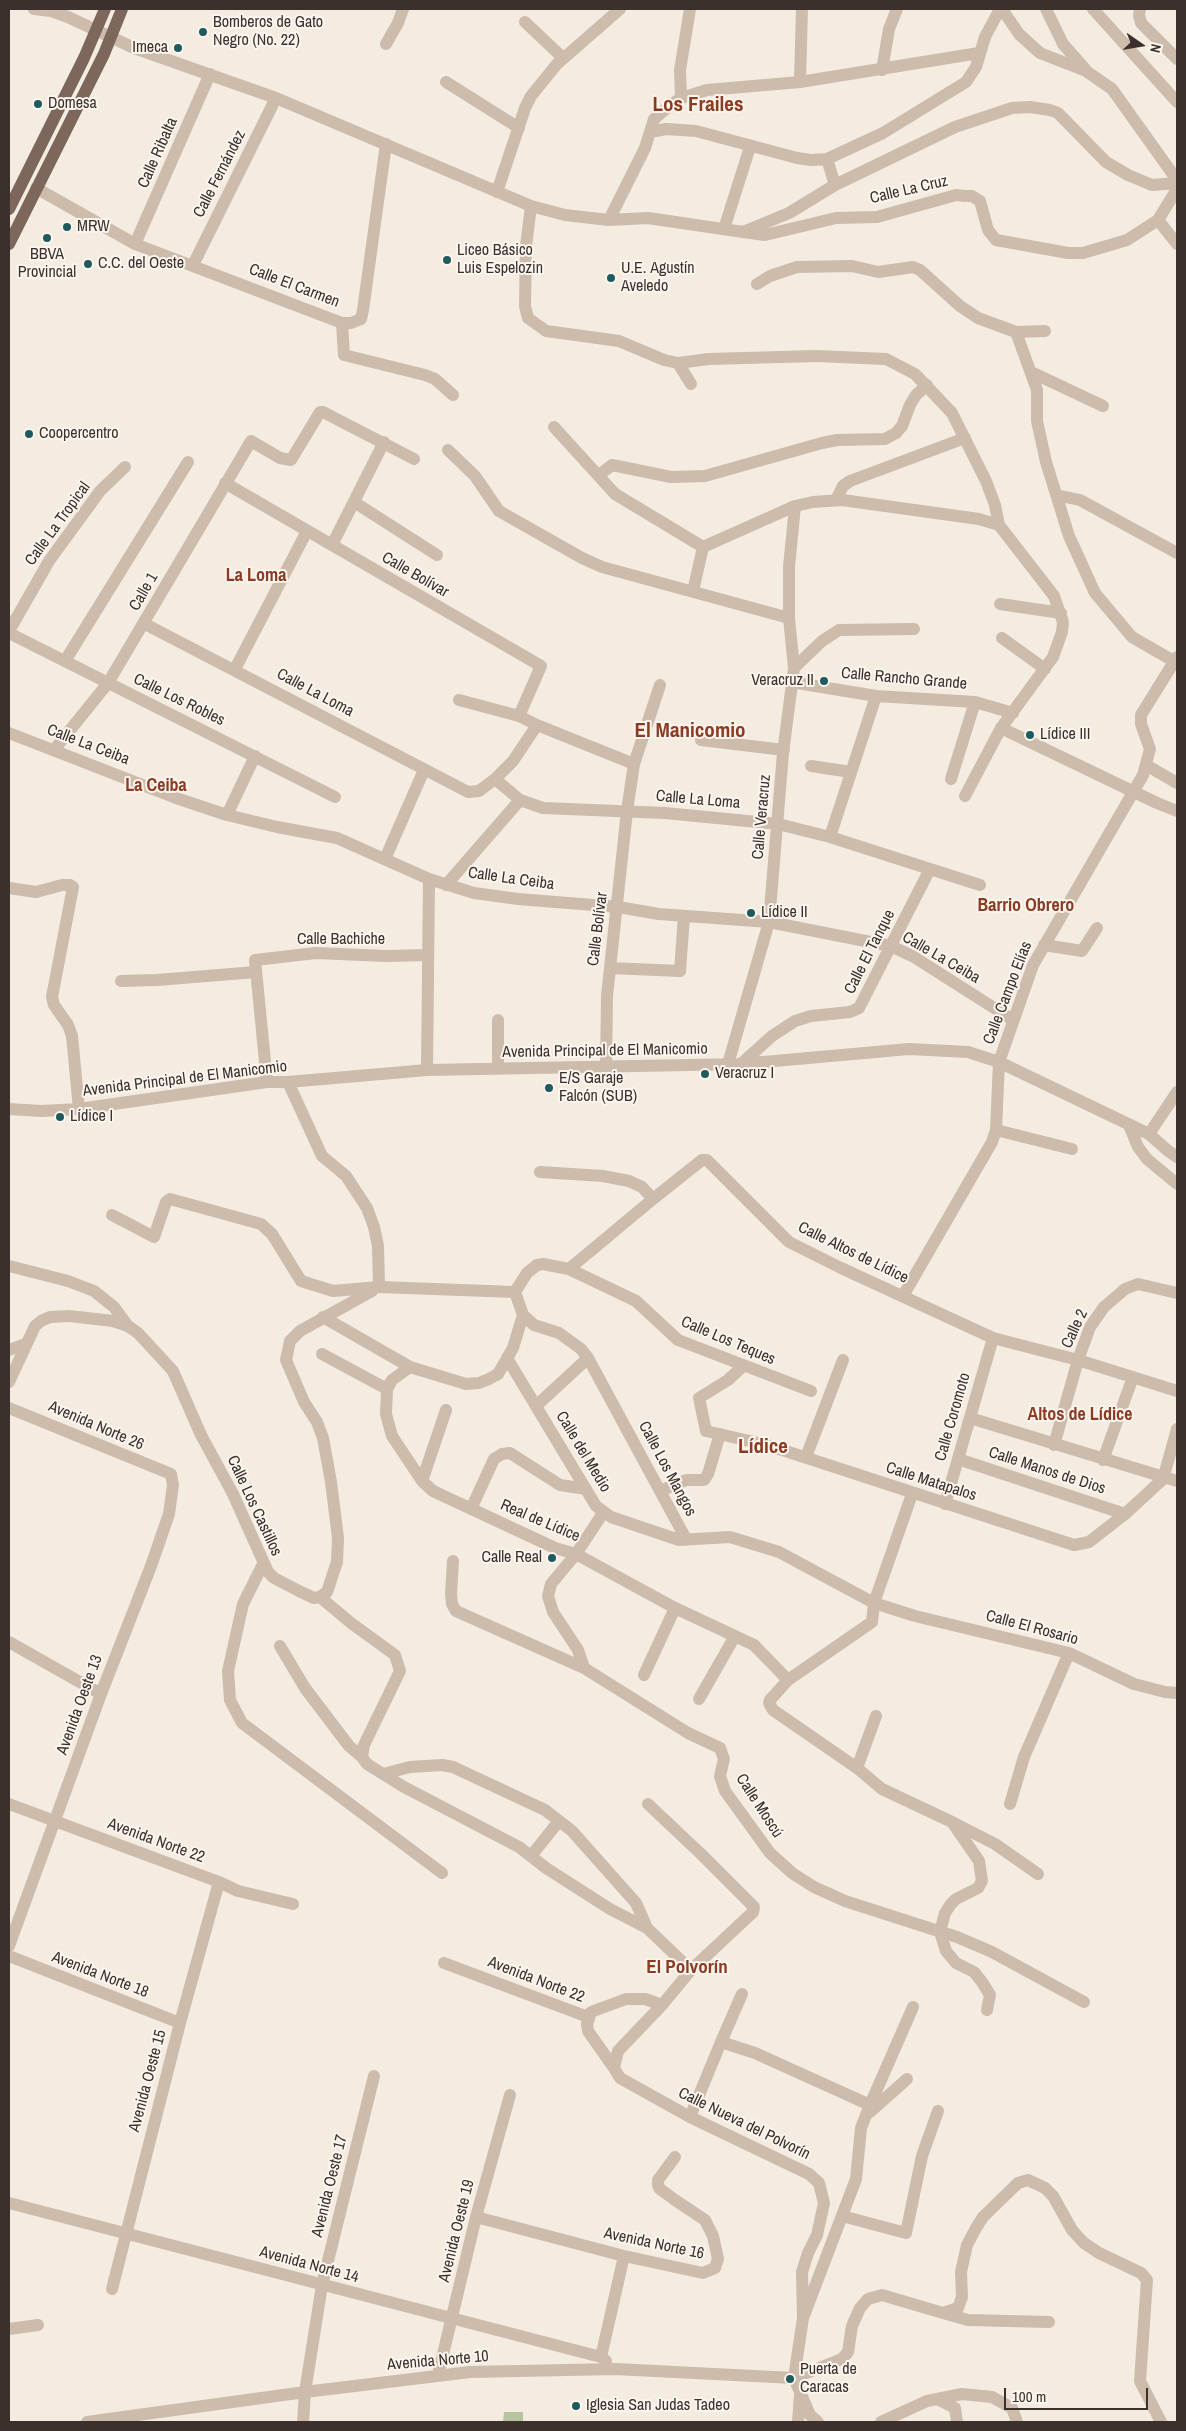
<!DOCTYPE html>
<html>
<head>
<meta charset="utf-8">
<style>
  body { margin:0 }
  #map { position:relative; width:1186px; height:2431px; overflow:hidden; background:#f4ebe1; font-family:"Archivo Narrow",sans-serif }
  canvas { display:block }
  .frame { position:absolute; inset:0; border:10px solid #3b302b; pointer-events:none }
  .north { position:absolute; left:1116px; top:20px; width:50px; height:50px; -webkit-text-stroke:4px #fbf5ee; paint-order:stroke; rotate:103deg; font-size:14px; font-weight:700; line-height:20px; text-align:center; color:#3b302b }
  .north::after { content:''; display:block; margin:auto; width:18px; height:22px; background:#3b302b; clip-path:polygon(50% 0,100% 100%,50% 72%,0 100%) }
  .scale { position:absolute; left:1004px; top:2388px; width:144px; height:22px; box-sizing:border-box; border:2px solid #3b302b; border-top:0; padding-left:6px; font-size:15px; line-height:18px; white-space:nowrap; color:#3b302b; -webkit-text-stroke:4px #fbf5ee; paint-order:stroke }
</style>
</head>
<body>
<div id="map">
<canvas width="1186" height="2431"></canvas>
<div class="frame"></div>
<div class="north">N</div>
<div class="scale">100 m</div>
</div>
<script>
const g = document.querySelector('canvas').getContext('2d');
g.lineJoin = 'round';
function paint(path, color) { g.fillStyle = color; g.fill(path, 'evenodd'); }
const poly = rows => new Path2D(rows.map(r => 'M' + r).join(''));
function stroke(path, color, width, dash) { g.strokeStyle = color; g.lineWidth = width; g.lineCap = dash ? 'butt' : 'round'; g.setLineDash(dash || []); g.stroke(path); }
function label(font, color, halo, rows, align = 'center') {
  g.font = font + ' "Archivo Narrow",sans-serif'; g.lineWidth = 4; g.setLineDash([]); g.textBaseline = 'middle'; g.strokeStyle = halo; g.fillStyle = color; for (const [text, x, y, turn = 0] of rows) {
    g.save(); g.translate(x, y); g.rotate((+turn || 0) * Math.PI / 180); g.textAlign = isNaN(turn) ? turn : align; if (halo) g.strokeText(text, 0, 0); g.fillText(text, 0, 0); g.restore();
  }
}
paint(poly([
  [504,2412,523,2412,523,2422,503,2422]
]), '#b8c4a0');
stroke(poly([
  [34,9,51,11,68,17,134,48,276,98,531,206,565,215,609,220,648,218,743,232,789,213,835,185,955,127,1012,108,1030,107,1050,110,1058,113,1106,162,1128,175,1152,185,1177,183],
  [1002,9,1019,34,1040,53,1086,71,1112,89,1177,180],
  [1046,9,1063,44,1085,69],
  [1093,9,1177,102],
  [1140,9,1139,15,1141,23,1177,59],
  [525,22,563,58],
  [386,44,398,23,403,9],
  [882,70,889,29,897,9],
  [446,82,519,128],
  [800,82,802,9],
  [681,98,680,70,690,9],
  [650,132,666,129,696,131,797,158,811,160,827,159,883,133,966,82,976,67,985,37,1000,9],
  [827,159,835,185],
  [36,188,135,244,342,323,351,323,361,319,363,310,386,144],
  [497,192,525,108,531,96,557,64,620,9],
  [531,206,526,246,525,306,528,318,546,331,619,341,664,360,678,363,709,359,816,356,886,359,915,374,952,413,986,481,995,505,999,525,1054,596,1063,622,1062,632,1053,657,1001,728,965,796],
  [609,220,645,148,654,119,668,107,681,98,707,90,800,82,979,53],
  [1158,220,1177,244],
  [724,229,750,147],
  [743,232,765,235,836,218,877,217,956,195,965,196,972,196,980,201,988,230,996,240,1068,253,1083,253,1127,240,1158,220,1177,189],
  [135,244,210,74],
  [193,265,276,98],
  [757,284,770,276,797,267,852,266,878,272,913,267,920,270,960,306,978,318,1016,332,1045,331],
  [342,323,344,355,425,375,435,379,453,395],
  [1016,332,1037,390,1037,421,1046,462,1069,536,1095,593,1132,637,1177,663],
  [678,363,691,384],
  [1031,372,1103,406],
  [554,427,615,494,703,547],
  [448,450,475,476,499,511,582,558,602,567,789,618],
  [599,475,612,465,671,477,705,476,822,443,837,440,885,439,896,433,902,426,910,405,916,395,927,385],
  [225,483,541,666,519,716],
  [1056,495,1080,500,1177,553],
  [836,500,843,486,850,481,965,438],
  [354,502,437,555],
  [332,545,384,442],
  [693,591,703,547,795,506,813,502,842,500,979,519,999,525],
  [1000,604,1061,613],
  [145,624,468,792,479,791,495,779,513,761,537,725],
  [9,631,49,561,100,491,125,467],
  [9,633,335,797],
  [1002,638,1045,669],
  [65,661,188,462],
  [794,668,822,641,839,630,914,629],
  [235,669,307,531],
  [791,682,876,696,975,702,1013,713],
  [459,700,519,716,537,725,634,764],
  [1001,728,1157,803,1177,811],
  [9,733,176,798,227,815,277,827,337,838,429,879,474,893,518,899,618,907,659,914,769,922,891,946,914,957,1013,1020],
  [701,740,784,750],
  [54,750,108,683,251,441,280,458,291,460,320,412,323,412,414,459],
  [1146,765,1177,783],
  [811,766,851,772],
  [495,779,520,800,543,808,665,813,778,824,830,837,980,885],
  [951,779,975,702],
  [227,815,255,756],
  [830,837,876,696],
  [385,859,424,770],
  [446,885,520,800],
  [9,888,36,892,62,885,70,885,73,887,52,997,54,1005,68,1025,72,1036,79,1109],
  [1044,945,1082,951,1097,928],
  [610,968,680,971,684,916],
  [121,981,157,980,256,972],
  [728,1064,769,922,783,753,794,668,789,618,789,567,795,506],
  [741,1064,772,1036,795,1021,811,1016,850,1012,859,1008,930,869],
  [606,1068,607,996,627,811,634,764,660,685],
  [498,1069,498,1020],
  [427,1070,429,879],
  [267,1082,255,960,316,953,386,956,427,955],
  [288,1082,322,1156,346,1176,367,1208,374,1227,378,1246,379,1287],
  [9,1109,41,1111,79,1109,267,1082,288,1082,427,1070,741,1064,909,1049,968,1052,999,1062,1149,1134,1167,1150,1177,1157],
  [1129,1125,1138,1147,1147,1159,1177,1184],
  [996,1130,1072,1149],
  [1149,1134,1177,1092],
  [540,1172,603,1176,629,1181,642,1187,653,1199],
  [112,1215,154,1237,166,1202,170,1199,261,1224,272,1234,301,1281,333,1291,379,1287,515,1292],
  [9,1266,68,1281,94,1291,114,1307,128,1326,138,1333,173,1371,201,1435,233,1494,268,1572,274,1578,301,1592,314,1598,320,1597,351,1623,395,1655,400,1671,364,1745,362,1757,367,1764,404,1787,519,1847,546,1868,610,1909,647,1928,691,1970],
  [569,1269,653,1199,702,1160,707,1160,789,1242,841,1268,993,1338,1078,1360,1177,1391],
  [515,1292,527,1273,537,1265,543,1264,569,1269,636,1301,678,1340,811,1391],
  [515,1292,523,1315],
  [903,1296,992,1142,996,1130,999,1062,1033,965,1143,775,1150,749,1141,724,1141,715,1177,657],
  [523,1315,513,1348,498,1374,489,1379,479,1383,466,1384,410,1367,392,1380,387,1389,386,1414,392,1436,422,1481,433,1491,555,1548,576,1554,675,1608,754,1645,788,1680,872,1622,874,1603,912,1494],
  [523,1315,534,1325,559,1333,581,1349,588,1358,686,1539],
  [323,1317,410,1367],
  [9,1350,25,1344],
  [322,1354,387,1389],
  [507,1358,596,1506,611,1517,679,1540,730,1537,779,1552,874,1603,915,1616,1069,1653,1134,1684,1165,1692,1177,1693],
  [743,1366,728,1380,699,1398,706,1431,767,1445,1074,1545,1089,1542,1125,1514,1163,1479,1177,1429],
  [9,1382,35,1326,41,1321,50,1317,69,1316,113,1321,128,1326],
  [536,1406,588,1358],
  [9,1408,171,1474,173,1485,169,1514,151,1566,101,1694,9,1946],
  [970,1418,1177,1481],
  [1054,1445,1078,1360,1090,1327,1104,1307,1125,1289,1138,1284,1177,1293],
  [806,1457,843,1360],
  [958,1459,1125,1514],
  [1103,1460,1133,1377],
  [422,1481,446,1410],
  [660,1491,686,1480,704,1480,708,1474,720,1434],
  [945,1504,993,1338],
  [471,1509,494,1459,502,1454,510,1453,560,1485,586,1489],
  [453,1561,451,1594,452,1604,456,1611,584,1668,688,1733,720,1748,724,1759,720,1776,725,1791,770,1853,792,1873,814,1887,845,1901,957,1937,992,1952,1084,2002],
  [263,1564,243,1604,228,1671,230,1700,242,1723,442,1873],
  [320,1597,327,1592,337,1562,338,1538,331,1482,323,1438,317,1422,304,1402,286,1360,290,1341,300,1331,372,1291],
  [9,1642,101,1694],
  [280,1646,305,1688,349,1746,362,1757],
  [584,1668,578,1650,553,1612,548,1596,551,1584,576,1554,603,1513],
  [644,1675,675,1608],
  [788,1680,770,1700,769,1703,773,1710,857,1768,882,1789,952,1822,979,1861,982,1881,978,1888,956,1899,951,1904,945,1913,940,1932,946,1951,956,1963,974,1972,982,1982,990,1995,987,2010],
  [699,1699,735,1636],
  [857,1768,876,1716],
  [383,1774,410,1767,442,1765,453,1767,545,1810,572,1831,636,1903,647,1928],
  [9,1804,219,1882,238,1891,293,1904],
  [648,1804,701,1854,754,1907,753,1912,691,1970,662,2005,618,2051,614,2068,588,2031,587,2024,591,2012,626,1999,645,1999,662,2005],
  [1010,1804,1024,1757,1069,1653],
  [954,1823,995,1844,1038,1874],
  [531,1856,559,1821],
  [9,1956,180,2023],
  [444,1963,588,2017],
  [742,1994,721,2042,755,2053,870,2105,861,2128,856,2179,803,2318],
  [614,2068,620,2078,690,2117,809,2174,819,2183,824,2203,817,2235,808,2253,802,2272,803,2318,794,2378],
  [870,2105,913,2007],
  [870,2112,907,2079],
  [690,2117,721,2042],
  [9,2203,601,2357],
  [842,2216,906,2233,922,2156,938,2111],
  [476,2217,624,2256,703,2273,715,2268,718,2259,713,2236,705,2220,675,2200,660,2189,658,2185,658,2180,675,2157],
  [112,2289,180,2023,219,1882],
  [943,2313,968,2320,1049,2322],
  [9,2329,38,2325],
  [606,2361,601,2357,624,2256],
  [438,2375,476,2217,510,2095],
  [794,2378,810,2415,818,2422],
  [937,2399,955,2408,957,2422],
  [87,2422,305,2392,470,2372,615,2369,794,2378,842,2359,848,2352,852,2326,860,2308,868,2299,882,2295,943,2313,958,2308,962,2297,961,2272,967,2245,976,2228,983,2217,1018,2183,1028,2180,1045,2188,1053,2196,1072,2230,1084,2243,1099,2253,1141,2273,1147,2280,1140,2381,1161,2422],
  [303,2422,305,2392,322,2285,374,2076],
  [798,2422,800,2395],
  [881,2422,927,2401,962,2394,992,2397,1012,2408,1017,2422]
]), '#cdbbac', 12);
stroke(poly([
  [9,209,84,58,105,9],
  [9,244,104,54,122,9]
]), '#7d675c', 12);
for (const [x, y, r, color] of [
  [203,32,5,"#1f5a5e"],
  [178,48,5,"#1f5a5e"],
  [38,104,5,"#1f5a5e"],
  [67,227,5,"#1f5a5e"],
  [47,238,5,"#1f5a5e"],
  [447,260,5,"#1f5a5e"],
  [88,264,5,"#1f5a5e"],
  [611,278,5,"#1f5a5e"],
  [29,434,5,"#1f5a5e"],
  [824,681,5,"#1f5a5e"],
  [1030,735,5,"#1f5a5e"],
  [751,913,5,"#1f5a5e"],
  [705,1074,5,"#1f5a5e"],
  [549,1088,5,"#1f5a5e"],
  [60,1117,5,"#1f5a5e"],
  [552,1558,5,"#1f5a5e"],
  [790,2379,5,"#1f5a5e"],
  [576,2406,5,"#1f5a5e"]
]) { const dot = new Path2D(); dot.arc(x, y, r, 0, 2 * Math.PI); g.fillStyle = color; g.fill(dot); stroke(dot, '#fbf5ee', 2); }
label('16px', '#3b302b', '#fbf5ee', [
  ["Bomberos de Gato",213,23],
  ["Negro (No. 22)",213,41],
  ["Imeca",168,48,"right"],
  ["Domesa",48,104],
  ["MRW",77,227],
  ["Liceo Básico",457,251],
  ["Luis Espelozin",457,269],
  ["BBVA",47,255,"center"],
  ["Provincial",47,273,"center"],
  ["C.C. del Oeste",98,264],
  ["U.E. Agustín",621,269],
  ["Aveledo",621,287],
  ["Coopercentro",39,434],
  ["Veracruz II",814,681,"right"],
  ["Lídice III",1040,735],
  ["Lídice II",761,913],
  ["Veracruz I",715,1074],
  ["E/S Garaje",559,1079],
  ["Falcón (SUB)",559,1097],
  ["Lídice I",70,1117],
  ["Calle Real",542,1558,"right"],
  ["Puerta de",800,2370],
  ["Caracas",800,2388],
  ["Iglesia San Judas Tadeo",586,2406]
], 'left');
label('16px', '#3b302b', '#fbf5ee', [
  ["Calle Ribalta",158,153,-66],
  ["Calle Fernández",220,174,-63],
  ["Calle La Cruz",909,190,-13],
  ["Calle El Carmen",294,286,21],
  ["Calle La Tropical",58,524,-54],
  ["Calle Bolívar",415,575,30],
  ["Calle 1",144,592,-60],
  ["Calle Rancho Grande",904,679,5],
  ["Calle La Loma",315,693,28],
  ["Calle Los Robles",179,700,26],
  ["Calle La Ceiba",88,745,21],
  ["Calle La Loma",698,800,5],
  ["Calle Veracruz",762,817,-85],
  ["Calle La Ceiba",511,879,8],
  ["Calle Bolívar",598,929,-83],
  ["Calle Bachiche",341,940],
  ["Calle El Tanque",870,952,-63],
  ["Calle La Ceiba",941,958,30],
  ["Calle Campo Elías",1008,993,-69],
  ["Avenida Principal de El Manicomio",605,1051,-1],
  ["Avenida Principal de El Manicomio",185,1079,-7],
  ["Calle Altos de Lídice",853,1253,26],
  ["Calle 2",1075,1329,-65],
  ["Calle Los Teques",728,1341,23],
  ["Calle Coromoto",953,1417,-74],
  ["Avenida Norte 26",96,1426,23],
  ["Calle del Medio",583,1452,59],
  ["Calle Los Mangos",667,1469,62],
  ["Calle Manos de Dios",1047,1471,18],
  ["Calle Matapalos",931,1482,18],
  ["Calle Los Castillos",254,1506,65],
  ["Real de Lídice",540,1521,23],
  ["Calle El Rosario",1032,1628,15],
  ["Avenida Oeste 13",80,1705,-70],
  ["Calle Moscú",759,1806,57],
  ["Avenida Norte 22",156,1841,20],
  ["Avenida Norte 18",100,1975,21],
  ["Avenida Norte 22",536,1980,21],
  ["Avenida Oeste 15",148,2081,-75],
  ["Calle Nueva del Polvorín",744,2124,26],
  ["Avenida Oeste 17",330,2186,-76],
  ["Avenida Oeste 19",457,2231,-76],
  ["Avenida Norte 16",654,2244,12],
  ["Avenida Norte 14",309,2265,15],
  ["Avenida Norte 10",438,2361,-5]
]);
label('bold 18px', '#8c3b22', '#fbf5ee', [
  ["La Loma",256,576],
  ["La Ceiba",156,786],
  ["Barrio Obrero",1026,906],
  ["Altos de Lídice",1080,1415]
]);
label('bold 19px', '#8c3b22', '#fbf5ee', [
  ["El Polvorín",687,1968]
]);
label('bold 21px', '#8c3b22', '#fbf5ee', [
  ["Los Frailes",698,105],
  ["El Manicomio",690,731],
  ["Lídice",763,1447]
]);
</script>
</body>
</html>
